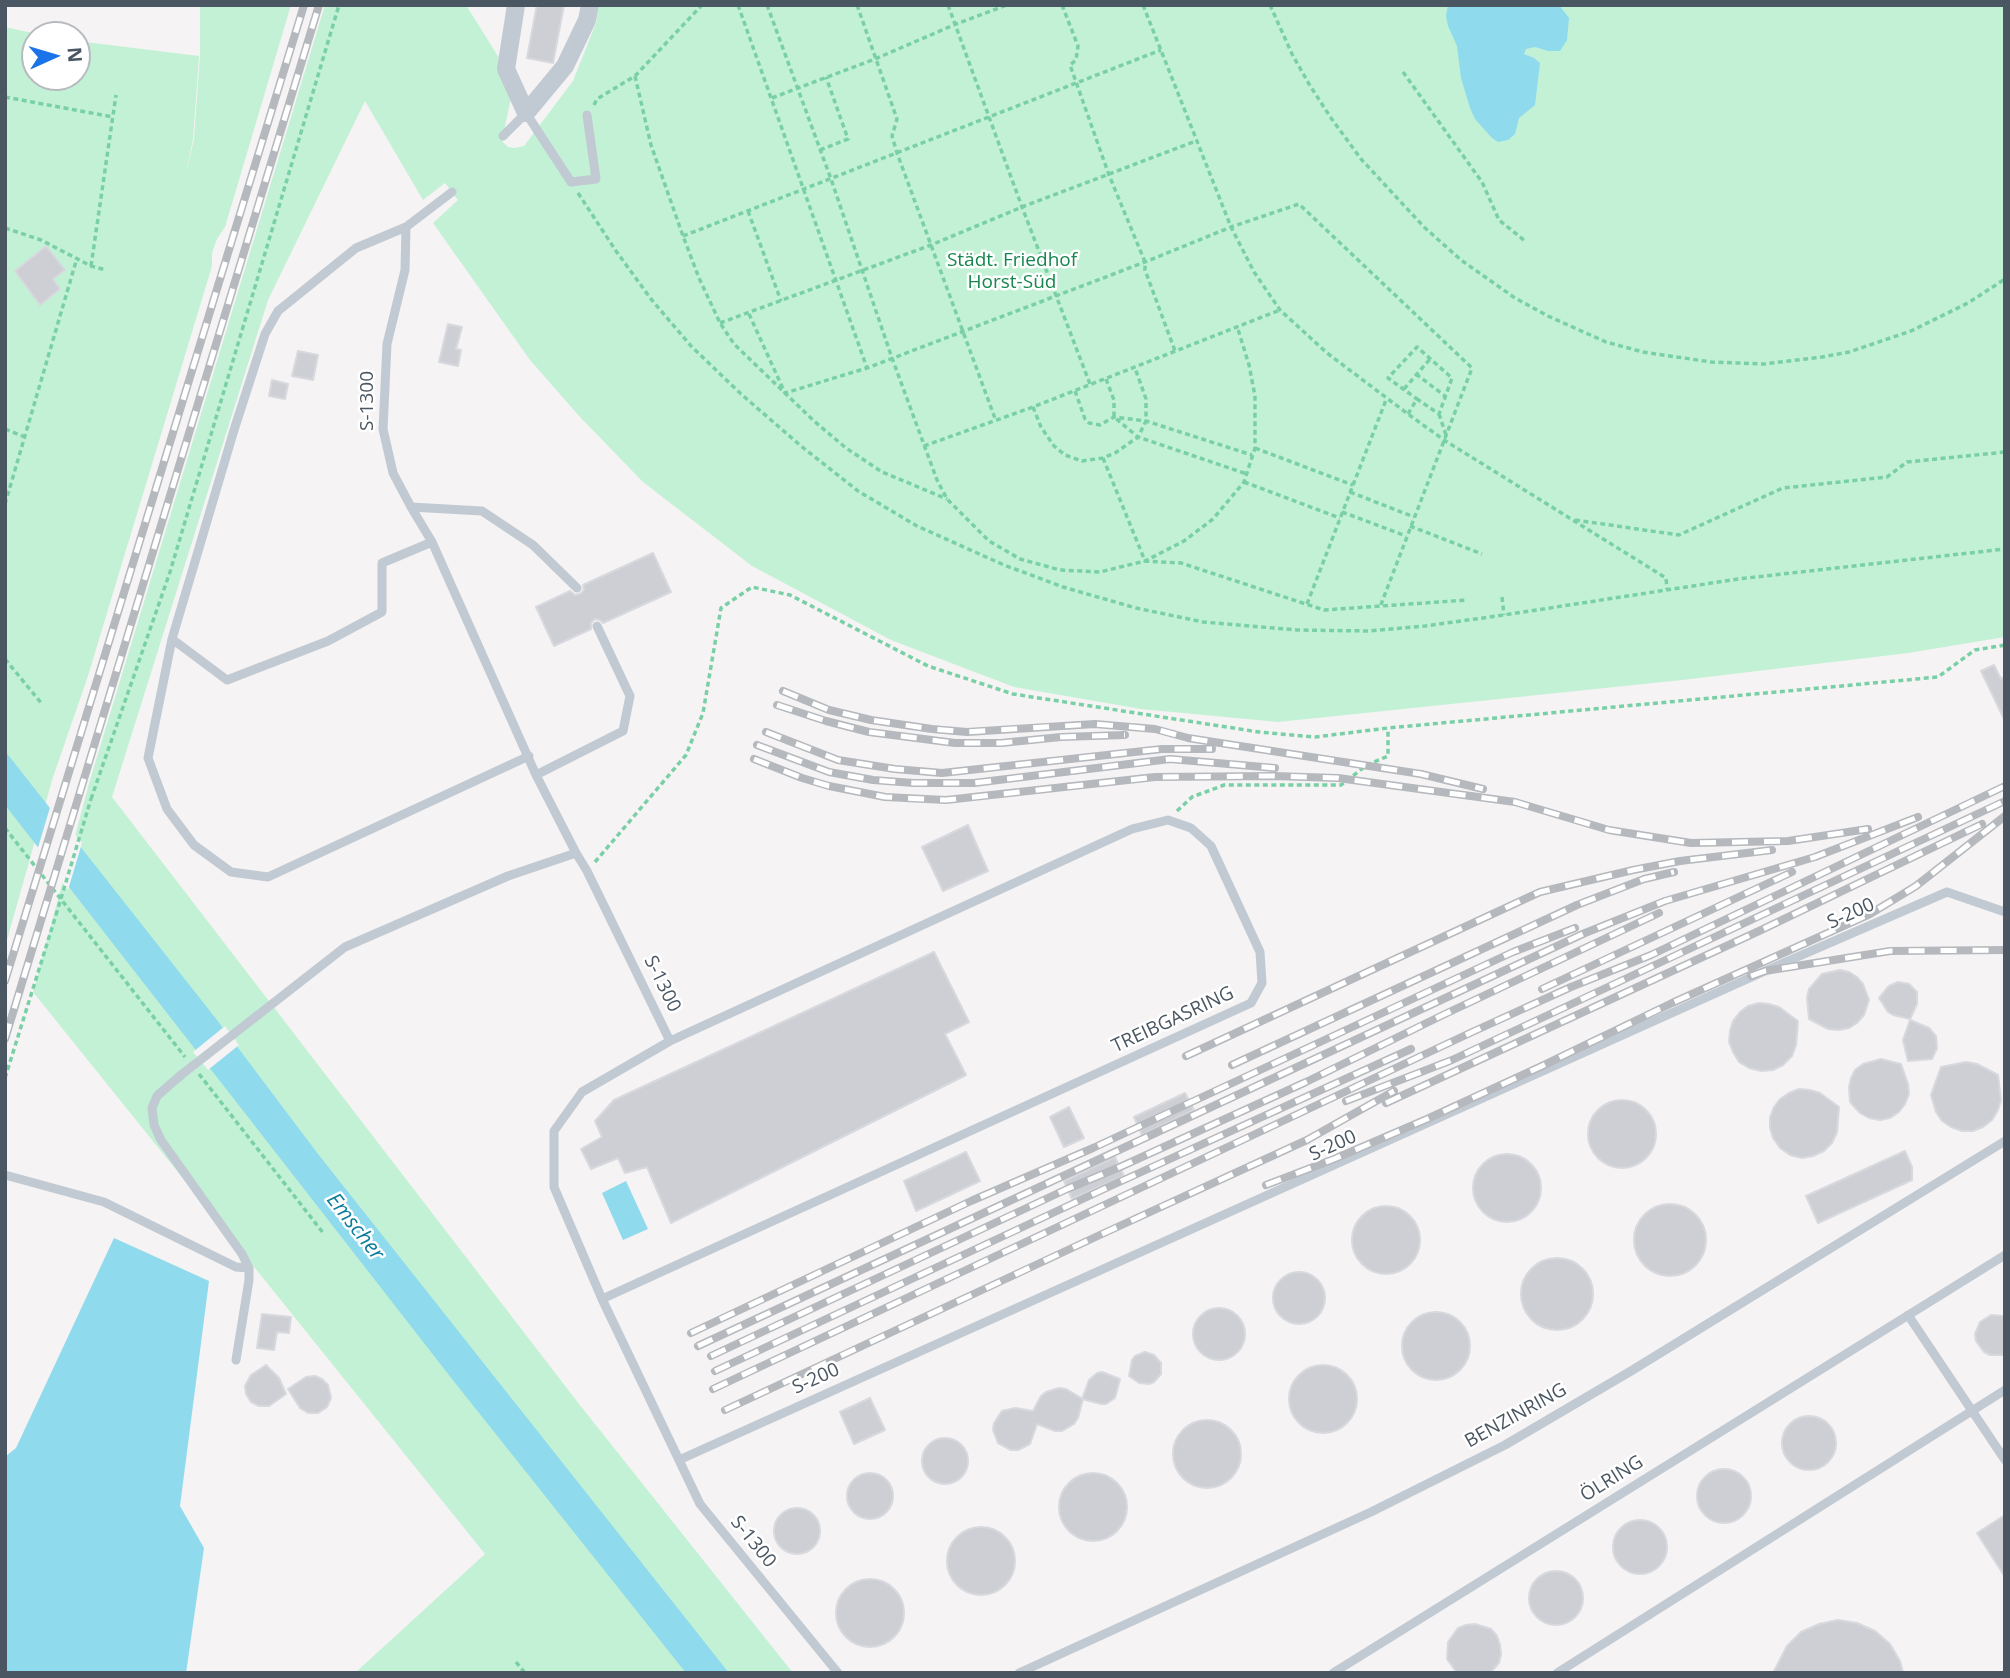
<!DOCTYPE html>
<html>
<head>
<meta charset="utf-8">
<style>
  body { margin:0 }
  #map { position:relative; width:2010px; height:1678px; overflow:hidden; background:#f5f3f3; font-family:"Open Sans",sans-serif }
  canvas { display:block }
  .frame { position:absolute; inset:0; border:7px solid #4a5661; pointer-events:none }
  .north { position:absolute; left:21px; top:21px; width:70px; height:70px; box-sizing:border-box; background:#fff; border:2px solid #b7bbc0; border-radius:50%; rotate:86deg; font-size:19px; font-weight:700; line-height:28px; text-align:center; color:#4a5661 }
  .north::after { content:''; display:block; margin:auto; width:24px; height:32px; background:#1a73e8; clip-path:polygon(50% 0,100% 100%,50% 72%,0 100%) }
</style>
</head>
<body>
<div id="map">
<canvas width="2010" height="1678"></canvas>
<div class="frame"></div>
<div class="north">N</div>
</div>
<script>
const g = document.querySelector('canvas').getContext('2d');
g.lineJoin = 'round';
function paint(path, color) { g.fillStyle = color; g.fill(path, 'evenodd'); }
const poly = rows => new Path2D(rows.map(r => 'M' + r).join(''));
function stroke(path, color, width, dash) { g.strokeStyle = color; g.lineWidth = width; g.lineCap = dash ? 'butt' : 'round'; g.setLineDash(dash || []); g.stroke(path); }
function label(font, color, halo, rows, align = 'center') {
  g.font = font + ' "Open Sans",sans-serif'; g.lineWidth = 5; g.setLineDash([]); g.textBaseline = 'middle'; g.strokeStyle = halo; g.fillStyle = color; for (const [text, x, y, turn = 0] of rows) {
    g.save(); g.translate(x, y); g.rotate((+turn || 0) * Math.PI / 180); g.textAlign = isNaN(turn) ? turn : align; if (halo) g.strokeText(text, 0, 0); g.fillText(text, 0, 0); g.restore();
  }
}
paint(poly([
  [200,5,291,5,225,227,217,239,212,253,212,266,87,679,53,777,5,947,5,27,41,35,35,35,35,77,77,77,77,41,199,56,193,139,185,178,194,139,200,55],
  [325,5,466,5,506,69,512,93,503,136,503,142,508,147,514,148,524,146,573,81,596,23,599,5,2005,5,2005,637,1908,653,1682,680,1278,722,1141,709,1014,687,891,640,752,566,643,482,580,417,530,360,433,223,458,200,445,183,423,200,365,101,268,300,112,797,579,1404,793,1673,355,1673,485,1554,33,992,90,780]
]), '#c3f1d5');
paint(poly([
  [1448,5,1559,5,1569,18,1567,40,1560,51,1548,51,1535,47,1526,49,1524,54,1534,58,1540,63,1535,105,1519,118,1515,134,1508,140,1498,142,1492,138,1475,119,1470,108,1461,78,1457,46,1448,26,1446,16],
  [5,751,217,1020,318,1154,729,1673,686,1673,452,1379,5,805],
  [626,1181,648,1229,623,1240,602,1193],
  [114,1238,209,1281,180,1506,204,1548,186,1673,5,1673,5,1457,16,1448]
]), '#90daee');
paint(poly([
  [51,804,82,843,68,890,37,851],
  [225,1026,239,1045,208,1070,193,1052]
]), '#f5f3f3');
const building = poly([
  [537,5,564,5,553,63,527,58,537,5],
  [46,246,65,270,53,279,60,289,40,305,15,271,46,246],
  [448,324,462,327,456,349,461,350,458,366,439,362,448,324],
  [298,351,318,355,313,380,292,376,298,351],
  [272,380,288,384,285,399,269,396,272,380],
  [653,553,671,592,603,623,600,620,595,619,591,623,591,629,554,646,536,607,570,591,575,595,580,594,584,590,583,585,653,553],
  [1994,665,2001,679,2005,677,2005,721,1981,671,1994,665],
  [968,825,988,871,943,891,922,847,968,825],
  [934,952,969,1022,945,1034,966,1075,671,1223,647,1167,625,1173,618,1158,591,1169,581,1149,602,1137,595,1121,614,1100,934,952],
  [1840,970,1849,972,1857,977,1863,984,1869,1000,1864,1015,1857,1023,1849,1028,1839,1030,1828,1029,1809,1019,1807,998,1809,989,1822,974,1840,970],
  [1898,982,1909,984,1917,992,1917,1004,1910,1019,1893,1015,1888,1012,1879,998,1889,986,1898,982],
  [1759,1003,1769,1004,1779,1007,1798,1021,1796,1045,1792,1056,1783,1065,1773,1070,1761,1071,1749,1068,1739,1062,1733,1052,1729,1042,1730,1031,1733,1021,1740,1012,1748,1006,1759,1003],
  [1910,1020,1929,1028,1936,1036,1937,1048,1932,1059,1908,1061,1903,1040,1910,1020],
  [1881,1059,1901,1064,1908,1084,1909,1094,1905,1104,1899,1112,1890,1118,1880,1120,1869,1118,1860,1113,1850,1102,1849,1087,1851,1078,1855,1070,1863,1064,1881,1059],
  [1966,1062,1977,1064,1998,1075,2001,1100,1998,1110,1992,1120,1983,1127,1973,1131,1962,1131,1951,1127,1942,1121,1936,1112,1931,1095,1941,1067,1966,1062],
  [1799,1089,1810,1090,1820,1093,1839,1107,1837,1132,1832,1143,1824,1151,1813,1156,1802,1158,1790,1155,1780,1148,1773,1138,1770,1128,1770,1117,1774,1107,1780,1099,1789,1093,1799,1089],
  [1185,1093,1194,1110,1142,1135,1134,1117,1185,1093],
  '1588 1134a34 34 0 1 1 68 0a34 34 0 1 1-68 0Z',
  [1069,1107,1084,1138,1064,1147,1050,1117,1069,1107],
  [1905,1151,1912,1167,1912,1180,1818,1223,1806,1196,1905,1151],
  [966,1152,980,1181,916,1211,904,1181,966,1152],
  '1473 1188a34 34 0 1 1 68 0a34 34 0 1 1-68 0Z',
  [1115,1157,1124,1176,1072,1199,1064,1181,1115,1157],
  '1634 1240a36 36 0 1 1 72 0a36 36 0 1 1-72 0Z',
  '1352 1240a34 34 0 1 1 68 0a34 34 0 1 1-68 0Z',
  '1521 1294a36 36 0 1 1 72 0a36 36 0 1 1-72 0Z',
  '1273 1298a26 26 0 1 1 52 0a26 26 0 1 1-52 0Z',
  '1193 1334a26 26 0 1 1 52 0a26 26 0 1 1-52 0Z',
  '1402 1346a34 34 0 1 1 68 0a34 34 0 1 1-68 0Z',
  [262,1314,291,1317,289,1333,277,1332,274,1350,257,1348,262,1314],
  [1991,1315,2005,1316,2005,1355,1990,1355,1984,1352,1976,1341,1975,1334,1980,1322,1991,1315],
  [1145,1352,1154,1355,1161,1363,1161,1374,1154,1382,1149,1384,1139,1383,1129,1376,1132,1360,1135,1356,1145,1352],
  [266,1365,279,1378,286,1394,269,1406,259,1406,251,1402,246,1394,245,1386,251,1375,266,1365],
  '1289 1399a34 34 0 1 1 68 0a34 34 0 1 1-68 0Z',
  [1102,1372,1120,1379,1115,1398,1106,1404,1101,1404,1082,1399,1089,1380,1097,1373,1102,1372],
  [315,1376,322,1379,328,1385,331,1398,327,1407,318,1413,308,1413,300,1408,288,1389,306,1377,315,1376],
  [1059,1388,1066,1389,1083,1399,1078,1418,1074,1424,1062,1431,1055,1431,1037,1424,1030,1444,1018,1450,1011,1450,998,1443,993,1430,994,1423,1002,1411,1015,1408,1033,1411,1041,1396,1046,1392,1059,1388],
  [870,1398,885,1430,854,1444,840,1412,870,1398],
  '1782 1443a27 27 0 1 1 54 0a27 27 0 1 1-54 0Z',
  '1173 1454a34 34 0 1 1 68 0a34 34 0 1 1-68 0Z',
  '922 1461a23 23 0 1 1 46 0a23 23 0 1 1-46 0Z',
  '1697 1496a27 27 0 1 1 54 0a27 27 0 1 1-54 0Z',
  '847 1496a23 23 0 1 1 46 0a23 23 0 1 1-46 0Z',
  '1059 1507a34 34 0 1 1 68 0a34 34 0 1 1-68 0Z',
  '774 1531a23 23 0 1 1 46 0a23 23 0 1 1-46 0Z',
  [2005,1515,2005,1577,1977,1533,2005,1515],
  '1613 1547a27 27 0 1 1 54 0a27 27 0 1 1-54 0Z',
  '947 1561a34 34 0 1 1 68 0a34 34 0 1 1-68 0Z',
  '1529 1598a27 27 0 1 1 54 0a27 27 0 1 1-54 0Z',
  '836 1613a34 34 0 1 1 68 0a34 34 0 1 1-68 0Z',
  [1838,1620,1857,1623,1875,1631,1890,1644,1900,1661,1903,1673,1773,1673,1787,1646,1801,1632,1819,1624,1838,1620],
  [1475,1624,1491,1629,1497,1636,1500,1645,1501,1654,1499,1663,1490,1673,1457,1673,1447,1659,1448,1642,1458,1628,1466,1625,1475,1624]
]);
paint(building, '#cdcfd5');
stroke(building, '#d7d9de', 2);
stroke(poly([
  [738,5,867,368],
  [767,5,831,179,892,358,937,480,947,499,989,541,1020,559,1060,570,1100,572,1145,561,1184,541,1213,519,1244,482,1255,448,1255,396,1249,365,1237,326],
  [857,5,897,119,892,136,897,153,996,421],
  [948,5,1022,207,1090,384],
  [1062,5,1078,46,1076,60,1070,65,1109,175,1145,262,1145,270,1175,351],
  [1143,5,1231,227,1254,272,1280,310,1327,353,1408,414,1444,440,1666,578,1667,589],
  [1270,5,1292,54,1309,84,1331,118,1361,159,1424,227,1461,260,1515,298,1548,316,1606,342,1643,352,1711,362,1764,364,1822,357,1849,352,1911,331,1968,303,2005,279],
  [1403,72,1482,182,1499,220,1525,241],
  [635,76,651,145,683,236,699,278,720,323,734,344,814,421,846,448,882,472,947,499],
  [5,97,113,117],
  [772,98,875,59,956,24,1007,5],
  [594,105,597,99,635,76,702,5],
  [820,150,848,139,826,77],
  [578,193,616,251,651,299,691,346,741,394,801,446,858,491,917,526,1004,565,1063,587,1136,608,1203,622,1297,630,1369,631,1425,626,1504,615,1738,579,2005,549],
  [748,211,781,301],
  [5,228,41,240,91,266,106,270],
  [683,236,1161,50],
  [91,266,116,95],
  [749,314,785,393,867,368,1145,262,1231,227,1299,204,1472,368,1380,607],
  [720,323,931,245,1022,207,1196,141],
  [1416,374,1445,396],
  [1106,379,1114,400,1114,417,1138,437,1247,474],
  [1404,389,1430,359],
  [1075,391,1085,419,1089,423,1100,425,1114,417,1146,421,1252,455],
  [1033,407,1041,427,1054,446,1065,455,1082,461,1103,458,1115,453,1138,437,1146,421,1146,399,1135,368],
  [1408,414,1417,399,1439,414,1452,378,1417,347,1388,378,1417,399],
  [1439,414,1446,435],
  [5,429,25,437],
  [924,446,1033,407,1280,310],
  [1255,448,1353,485],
  [1103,458,1145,561,1181,563,1324,610,1467,600],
  [1244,482,1340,518],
  [1350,492,1414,517],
  [5,504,77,258],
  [1342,512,1406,536],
  [1575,520,1679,535,1783,488,1887,477,1907,462,2005,452],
  [1410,526,1482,554],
  [1502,597,1504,615],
  [1307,604,1386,400],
  [5,659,42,704],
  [91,799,170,572,339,5],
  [1177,811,1192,797,1224,785,1341,785,1367,765,1388,756,1388,729],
  [5,828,185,1057],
  [595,862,686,755,703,713,721,608,752,587,790,595,928,666,1013,694,1259,732,1315,737,1388,728,1938,677,1975,650,2005,645],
  [199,1074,324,1234],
  [5,1078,56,915],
  [516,1662,525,1673]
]), '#7ad0a6', 3.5, [5, 3.5]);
stroke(poly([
  [503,136,526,113,571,182,596,179,587,115],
  [452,192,406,227,356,248,278,311,265,334,234,430,172,639,148,758,167,809,194,845,231,872,268,877,529,756],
  [406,227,405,270,387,344,383,429,393,473,411,507,432,542,536,775,576,853,587,871,670,1041,582,1092,554,1131,554,1187,602,1299,700,1504,838,1673],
  [411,507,482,511,533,545,577,588],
  [172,639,227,680,328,641,382,612,382,563,432,542],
  [536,775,623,731,630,696,597,626],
  [258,1015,345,947,508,876,576,853],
  [181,1075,157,1096,152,1108,154,1125,161,1140,242,1254,249,1268,249,1280,236,1360],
  [5,1175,104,1202,236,1267,249,1268],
  [602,1299,1251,1003,1262,983,1260,952,1211,846,1191,828,1168,820,1132,829,670,1041],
  [1908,1315,2005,1460],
  [679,1460,1765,971,1947,892,2005,912],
  [1019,1673,1371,1512,1505,1445,1631,1371,2005,1141],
  [1333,1673,2005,1255],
  [1557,1673,2005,1390]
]), '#c1cad2', 9);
stroke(poly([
  [516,5,506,69,526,113,565,66,587,20,590,5]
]), '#c1cad2', 18);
const rail = poly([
  [783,691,829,710,871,720,932,729,967,732,1095,724,1155,729,1188,738,1421,774,1483,789],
  [777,705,826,721,869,732,955,743,1001,743,1061,737,1125,735],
  [766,732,838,760,895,769,942,773,1162,749,1212,749],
  [757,745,829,772,873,780,914,783,974,783,1170,759,1275,768],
  [754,759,802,778,829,786,885,797,946,800,1155,777,1273,776,1338,778,1515,802,1609,830,1691,843,1788,841,1868,829],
  [1751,976,1765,971,1890,951,2005,950],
  [5,981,304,5],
  [1542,989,1792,872],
  [5,1039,319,5],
  [1186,1056,1540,892,1633,870,1680,861,1772,850],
  [1232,1065,1577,905,1644,879,1674,872],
  [1346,1101,1452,1060,2005,801],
  [1386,1103,1759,931,1982,824],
  [1266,1185,1334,1159,1427,1119,1542,1066,1672,1003,1870,914,1916,886,2005,816],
  [691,1333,971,1201,1093,1148,1513,952,1575,928],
  [698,1346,1585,933,1665,901,1815,857,1918,817],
  [711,1356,1067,1189,1120,1167,1306,1082,1445,1014,1659,913],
  [715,1371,1104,1189,1411,1049],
  [713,1389,1470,1033,1571,987,1651,955,2005,786],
  [725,1410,1102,1234,1307,1140,1394,1091]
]);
stroke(rail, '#b5b8bd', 8);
stroke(rail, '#fff', 5, [16]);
stroke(poly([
  [56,915,91,799]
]), '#7ad0a6', 3.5, [5, 3.5]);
stroke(poly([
  [181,1075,258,1015]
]), '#c1cad2', 9);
label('19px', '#17864f', '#fff', [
  ["Städt. Friedhof",1012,261],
  ["Horst-Süd",1012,283]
]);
label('19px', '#4a5661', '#fff', [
  ["S-1300",368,401,-90],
  ["S-200",1851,914,-24],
  ["S-1300",662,984,64],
  ["TREIBGASRING",1173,1020,-25],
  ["S-200",1333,1146,-24],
  ["S-200",816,1379,-24],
  ["BENZINRING",1516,1416,-29],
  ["ÖLRING",1612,1479,-32],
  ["S-1300",753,1542,51]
]);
label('italic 21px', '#0c7c9b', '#fff', [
  ["Emscher",355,1227,52]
]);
</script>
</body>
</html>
